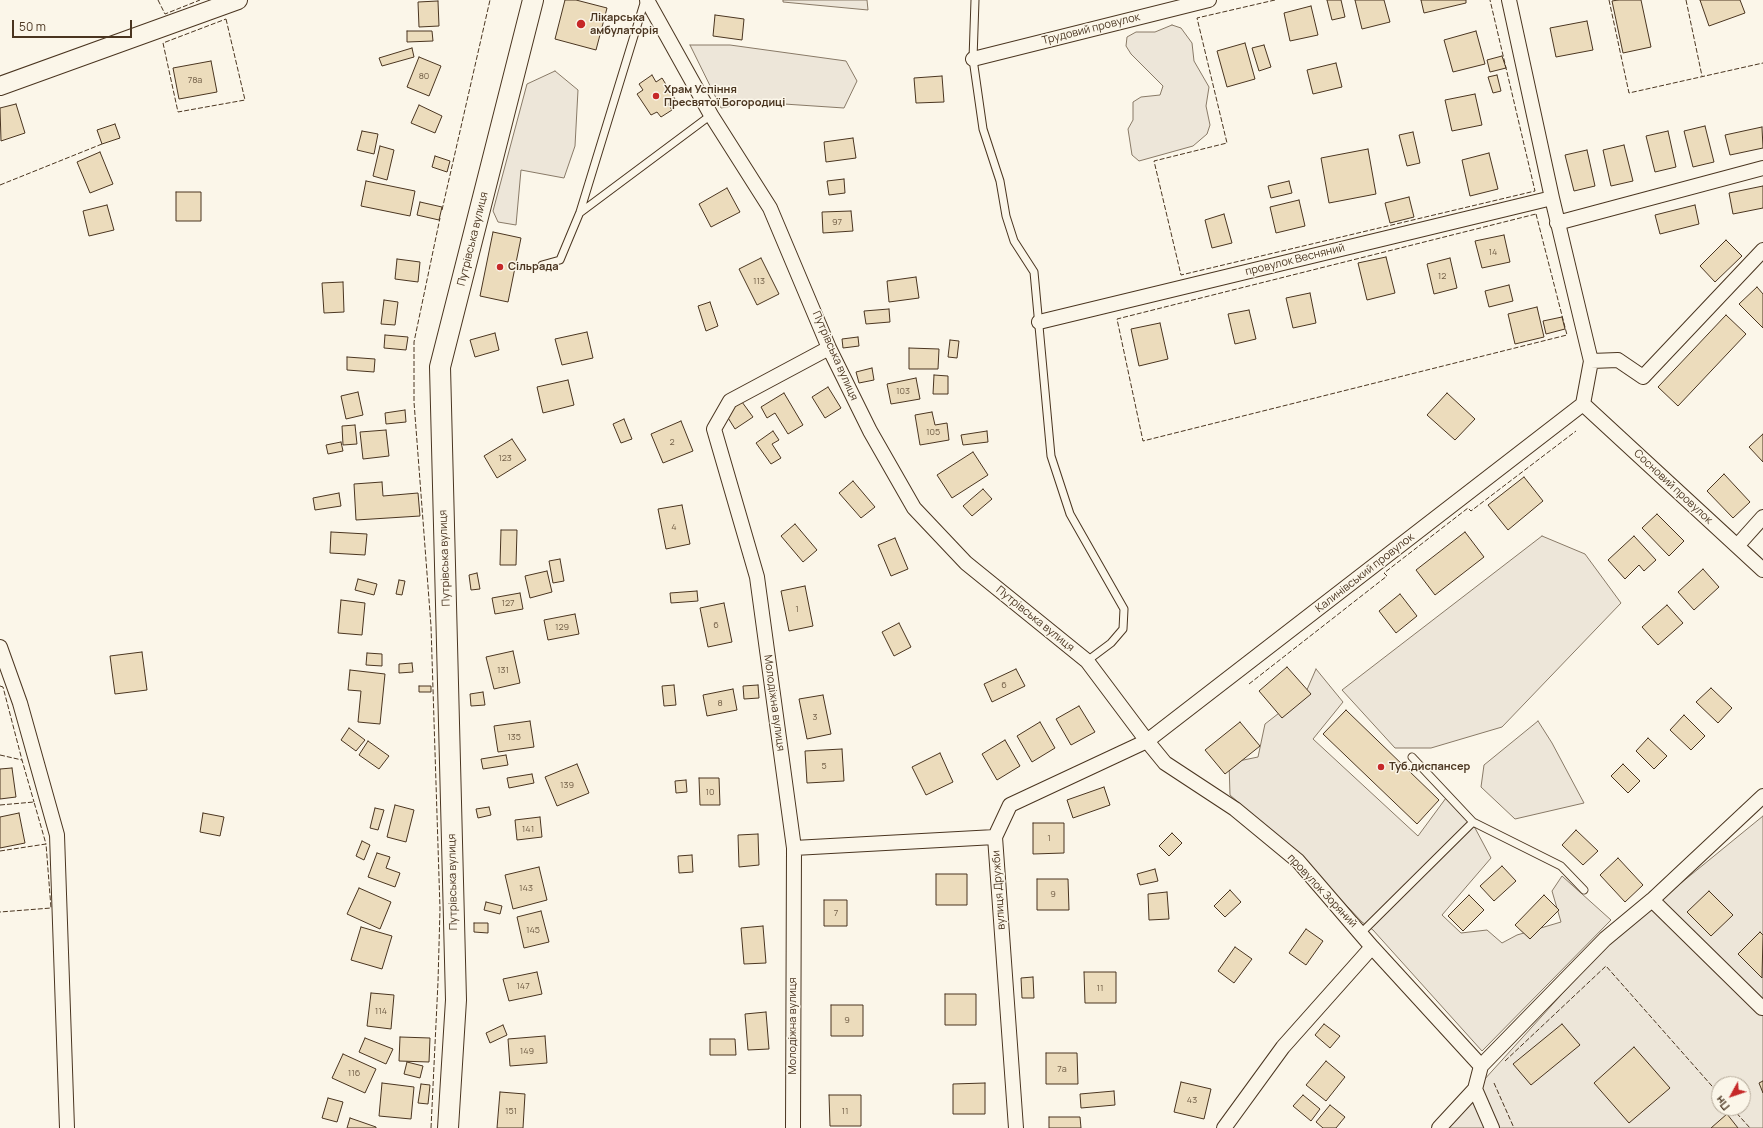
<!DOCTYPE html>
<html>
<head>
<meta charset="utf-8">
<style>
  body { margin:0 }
  #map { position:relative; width:1763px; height:1128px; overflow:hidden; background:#fbf6e9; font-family:Manrope,sans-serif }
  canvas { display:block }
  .north { position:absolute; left:1711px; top:1076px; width:40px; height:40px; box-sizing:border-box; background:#fbf6e9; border:1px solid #b4a999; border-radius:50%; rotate:230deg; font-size:11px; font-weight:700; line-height:16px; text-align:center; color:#4a3520 }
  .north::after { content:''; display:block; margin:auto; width:14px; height:18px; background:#c62828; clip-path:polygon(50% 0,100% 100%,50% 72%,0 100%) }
  .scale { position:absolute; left:12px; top:20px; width:120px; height:18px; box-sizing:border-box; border:2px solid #4a3520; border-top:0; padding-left:5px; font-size:12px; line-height:14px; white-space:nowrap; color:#4a3520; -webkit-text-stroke:3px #fbf6e9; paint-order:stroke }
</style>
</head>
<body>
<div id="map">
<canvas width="1763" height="1128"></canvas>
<div class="north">Пн</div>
<div class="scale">50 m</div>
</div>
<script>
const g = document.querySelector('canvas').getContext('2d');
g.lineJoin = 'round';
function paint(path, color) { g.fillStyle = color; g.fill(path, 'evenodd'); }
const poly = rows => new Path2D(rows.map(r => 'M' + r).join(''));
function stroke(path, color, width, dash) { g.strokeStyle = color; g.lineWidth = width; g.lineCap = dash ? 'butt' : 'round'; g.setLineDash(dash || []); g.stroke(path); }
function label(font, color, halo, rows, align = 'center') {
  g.font = font + ' Manrope,sans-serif'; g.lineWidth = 3; g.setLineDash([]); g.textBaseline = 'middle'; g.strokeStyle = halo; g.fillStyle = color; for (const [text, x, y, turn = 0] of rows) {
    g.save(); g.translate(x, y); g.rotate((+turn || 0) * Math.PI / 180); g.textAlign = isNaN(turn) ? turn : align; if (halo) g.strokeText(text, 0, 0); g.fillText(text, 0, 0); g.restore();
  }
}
const green = poly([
  [783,0,867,0,868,10,783,2,783,0],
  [1172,25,1181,28,1192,43,1194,61,1209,87,1206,106,1210,125,1207,134,1193,146,1139,161,1132,155,1128,129,1133,120,1133,102,1141,97,1160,95,1163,86,1131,54,1126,46,1127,37,1136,32,1155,32,1172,25],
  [690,45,730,45,846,61,857,81,844,108,754,102,721,108,690,45],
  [555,71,578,90,575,146,564,178,521,170,516,225,498,222,493,211,527,84,555,71],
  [1542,536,1585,554,1621,603,1502,727,1431,748,1395,748,1342,690,1542,536],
  [1316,669,1343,702,1313,739,1418,836,1446,798,1475,828,1491,858,1442,915,1461,933,1487,930,1502,943,1517,935,1561,922,1552,891,1562,876,1611,920,1482,1051,1373,930,1362,922,1300,856,1230,795,1229,763,1258,757,1265,724,1306,692,1316,669],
  [1538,721,1552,743,1584,803,1515,819,1481,787,1484,765,1538,721],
  [1763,816,1763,1128,1446,1128,1483,1081,1610,941,1763,816],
  [1719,1084,1743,1084,1743,1108,1719,1108,1719,1084]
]);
paint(green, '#ede6d9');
stroke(green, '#887966', 1);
const building = poly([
  [565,0,576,0,607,8,596,50,555,39,565,0],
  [1327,0,1341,0,1345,17,1332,20,1327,0],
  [1355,0,1384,0,1390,22,1362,29,1355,0],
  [1421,0,1466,0,1466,3,1424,13,1421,0],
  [1618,0,1641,0,1651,47,1623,53,1612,1,1618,0],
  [1700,0,1740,0,1745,13,1709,26,1700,0],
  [438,1,439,26,419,27,418,2,438,1],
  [1311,6,1318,35,1290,41,1284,13,1311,6],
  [715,15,744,19,742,40,713,36,715,15],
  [1587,21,1593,50,1556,57,1550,28,1587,21],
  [407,31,432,31,433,41,407,42,407,31],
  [1476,31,1485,64,1453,72,1444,40,1476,31],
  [1245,43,1255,79,1227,87,1217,51,1245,43],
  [1264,45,1271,67,1259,71,1252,48,1264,45],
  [412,48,414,57,382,66,379,58,412,48],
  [1502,56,1506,68,1490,72,1487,60,1502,56],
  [419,57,441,66,429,96,407,87,419,57],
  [211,61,217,92,179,99,173,68,211,61],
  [1336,63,1342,87,1313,94,1307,70,1336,63],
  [652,75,656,82,662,78,675,99,668,104,672,110,661,117,657,112,651,115,637,94,643,90,639,84,652,75],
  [1497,75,1501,91,1493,93,1488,77,1497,75],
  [942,76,944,102,916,103,914,78,942,76],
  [1475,94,1482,125,1452,131,1445,100,1475,94],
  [16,104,25,133,1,141,0,108,16,104],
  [419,105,442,116,435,133,411,123,419,105],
  [115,124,120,138,102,144,97,130,115,124],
  [1705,126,1714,162,1693,167,1684,131,1705,126],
  [1762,127,1763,148,1730,155,1725,135,1762,127],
  [362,131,378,134,374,154,357,150,362,131],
  [1668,131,1676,167,1655,172,1646,136,1668,131],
  [1413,132,1420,163,1407,166,1399,135,1413,132],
  [853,138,856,158,826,162,824,142,853,138],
  [1624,145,1633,181,1611,186,1603,150,1624,145],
  [380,146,394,150,387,180,373,176,380,146],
  [1368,149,1376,194,1329,203,1321,158,1368,149],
  [1587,150,1595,186,1574,191,1565,155,1587,150],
  [100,152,113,184,90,193,77,162,100,152],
  [1489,153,1498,189,1470,196,1462,160,1489,153],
  [435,156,450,161,447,172,432,167,435,156],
  [844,179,845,193,829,195,827,181,844,179],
  [366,181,415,191,410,216,361,206,366,181],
  [1289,181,1292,193,1271,198,1268,186,1289,181],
  [1763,186,1763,208,1733,214,1729,193,1763,186],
  [727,188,740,212,711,227,699,204,727,188],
  [176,192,201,192,201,221,176,221,176,192],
  [1409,197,1414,217,1390,223,1385,203,1409,197],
  [1299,200,1305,226,1276,233,1270,207,1299,200],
  [420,202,442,207,439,220,417,215,420,202],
  [107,205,114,230,89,236,83,211,107,205],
  [1695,205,1699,224,1660,234,1655,215,1695,205],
  [851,211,853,231,823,233,822,212,851,211],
  [1224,214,1232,243,1212,248,1205,220,1224,214],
  [493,232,521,238,508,302,480,296,493,232],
  [1504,235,1510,262,1482,268,1475,241,1504,235],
  [1726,240,1742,256,1715,282,1700,266,1726,240],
  [1386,257,1395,293,1367,300,1358,263,1386,257],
  [761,258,779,294,757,305,739,269,761,258],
  [1450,258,1457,288,1434,294,1427,264,1450,258],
  [397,259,420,262,418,282,395,279,397,259],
  [916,277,919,298,889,302,887,281,916,277],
  [343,282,344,312,324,313,322,283,343,282],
  [1509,285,1513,301,1489,307,1485,291,1509,285],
  [1757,287,1763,294,1763,328,1739,304,1757,287],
  [1310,293,1316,323,1293,328,1286,298,1310,293],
  [384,300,398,302,395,325,381,324,384,300],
  [710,302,718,326,706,331,698,306,710,302],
  [1537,307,1544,337,1515,344,1508,314,1537,307],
  [889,309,890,322,866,324,864,311,889,309],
  [1249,310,1256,339,1235,344,1228,314,1249,310],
  [1726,315,1746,334,1678,406,1658,387,1726,315],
  [1562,317,1565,329,1546,334,1543,321,1562,317],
  [1160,323,1168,359,1139,366,1131,329,1160,323],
  [587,332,593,358,562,365,555,339,587,332],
  [495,333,499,350,475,357,470,340,495,333],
  [385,335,408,337,406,350,384,348,385,335],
  [858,337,859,346,843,348,842,339,858,337],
  [950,340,959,341,957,358,948,357,950,340],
  [909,348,939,349,938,369,909,369,909,348],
  [347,357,375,359,374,372,347,370,347,357],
  [872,368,874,380,859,383,856,372,872,368],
  [934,375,948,376,948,394,933,394,934,375],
  [916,378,920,399,891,404,887,384,916,378],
  [568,380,574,405,543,413,537,387,568,380],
  [828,387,841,408,825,418,812,397,828,387],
  [358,392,363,415,346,419,341,396,358,392],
  [784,393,803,425,788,434,775,413,767,418,761,407,784,393],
  [1447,393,1475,419,1455,440,1427,415,1447,393],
  [742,402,753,417,735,429,725,413,742,402],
  [405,410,406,422,386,424,385,413,405,410],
  [932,412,935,425,947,423,949,440,920,445,915,415,932,412],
  [624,419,632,439,621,443,613,424,624,419],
  [681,421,693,451,663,463,651,434,681,421],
  [355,425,357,444,343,445,342,426,355,425],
  [386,430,389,456,363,459,360,432,386,430],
  [773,431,779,440,772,444,781,458,771,464,756,443,773,431],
  [987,431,988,442,963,445,961,435,987,431],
  [1763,434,1763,462,1749,447,1763,434],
  [512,439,526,460,497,478,484,456,512,439],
  [341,442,343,451,328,454,326,445,341,442],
  [973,452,988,475,952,498,937,475,973,452],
  [1724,474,1750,502,1733,518,1707,491,1724,474],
  [1524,477,1543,501,1508,530,1488,505,1524,477],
  [853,481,875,507,861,518,839,493,853,481],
  [382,482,383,496,418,493,420,516,356,520,354,484,382,482],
  [983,489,992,499,972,516,963,506,983,489],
  [339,493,341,506,315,510,313,498,339,493],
  [682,505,690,544,666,549,658,509,682,505],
  [1657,514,1684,541,1669,556,1642,528,1657,514],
  [795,524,817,550,803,562,781,536,795,524],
  [501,530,517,530,516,565,500,565,501,530],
  [331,532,367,534,365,555,330,553,331,532],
  [1465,532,1484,557,1435,595,1416,570,1465,532],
  [1634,536,1656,560,1644,571,1639,565,1625,579,1608,560,1634,536],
  [895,538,908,569,891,576,878,545,895,538],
  [560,559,564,581,553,583,549,561,560,559],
  [1703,569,1719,587,1694,610,1678,592,1703,569],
  [547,571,552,592,530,598,525,576,547,571],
  [477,573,480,589,471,590,469,575,477,573],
  [358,579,377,584,374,595,355,590,358,579],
  [399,580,405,581,402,595,396,594,399,580],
  [805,586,813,626,789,631,781,591,805,586],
  [697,591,698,601,671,603,670,593,697,591],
  [520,593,523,609,495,614,492,598,520,593],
  [1400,594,1417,616,1396,633,1379,611,1400,594],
  [341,600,365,603,362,635,338,633,341,600],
  [724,603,732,642,708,647,700,608,724,603],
  [1667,605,1683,623,1658,645,1642,627,1667,605],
  [575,614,579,634,548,640,544,620,575,614],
  [899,623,911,647,894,656,882,632,899,623],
  [513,651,520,683,494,689,486,657,513,651],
  [142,652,147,690,115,694,110,656,142,652],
  [367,653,382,654,382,666,366,665,367,653],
  [412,663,413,672,399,673,399,664,412,663],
  [1287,667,1311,694,1282,718,1259,691,1287,667],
  [1016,669,1025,686,992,702,984,684,1016,669],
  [350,670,385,674,380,724,358,722,361,691,348,690,350,670],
  [674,685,676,705,664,706,662,686,674,685],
  [758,685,759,698,744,699,743,686,758,685],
  [419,686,431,686,431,692,419,692,419,686],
  [1711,688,1732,708,1718,723,1696,702,1711,688],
  [733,689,737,710,707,716,703,695,733,689],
  [483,692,485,705,471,706,470,694,483,692],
  [823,695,831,734,807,739,799,699,823,695],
  [1079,706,1095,732,1071,745,1056,719,1079,706],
  [1346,710,1439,800,1417,824,1323,734,1346,710],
  [1684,715,1705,736,1691,750,1670,730,1684,715],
  [530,721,534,747,498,752,494,726,530,721],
  [1040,722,1055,748,1032,762,1017,736,1040,722],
  [1240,722,1260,746,1225,774,1205,750,1240,722],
  [349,728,365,740,356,751,341,740,349,728],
  [1648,738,1667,756,1654,769,1636,751,1648,738],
  [1005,740,1020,766,997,780,982,754,1005,740],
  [368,741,389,756,379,769,359,755,368,741],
  [842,749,844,781,807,783,805,751,842,749],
  [940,753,953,782,926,795,912,767,940,753],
  [506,755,508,765,483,769,481,759,506,755],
  [577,764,589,793,557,806,545,777,577,764],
  [1623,764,1640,781,1628,793,1611,776,1623,764],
  [12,768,16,797,0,799,0,769,12,768],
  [532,774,534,783,509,788,507,778,532,774],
  [699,778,719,778,720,805,700,805,699,778],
  [686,780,687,792,676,793,675,781,686,780],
  [1104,787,1110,805,1073,818,1067,800,1104,787],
  [395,805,414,810,406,842,387,837,395,805],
  [489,807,491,815,478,818,476,809,489,807],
  [375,808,384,810,378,830,370,828,375,808],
  [19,813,25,843,0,848,0,817,19,813],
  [203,813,224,817,220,836,200,832,203,813],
  [540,817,542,837,517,840,515,820,540,817],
  [1033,823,1064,823,1064,853,1033,854,1033,823],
  [1576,830,1598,851,1583,865,1562,845,1576,830],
  [1172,833,1182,843,1169,856,1159,846,1172,833],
  [758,834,759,865,739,867,738,835,758,834],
  [362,841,370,845,364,860,356,856,362,841],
  [377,853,390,857,386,868,400,873,395,887,368,877,377,853],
  [692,855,693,872,679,873,678,856,692,855],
  [1618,858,1643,885,1625,902,1600,875,1618,858],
  [1502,866,1516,881,1494,901,1480,886,1502,866],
  [539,867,547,900,513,909,505,875,539,867],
  [1155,869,1158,881,1140,885,1137,874,1155,869],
  [936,874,967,874,967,905,936,905,936,874],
  [1037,879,1068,879,1069,910,1037,910,1037,879],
  [359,888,391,902,380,929,347,914,359,888],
  [1230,890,1241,902,1225,917,1214,906,1230,890],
  [1709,891,1733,915,1711,936,1687,912,1709,891],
  [1167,892,1169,919,1149,920,1148,894,1167,892],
  [1469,895,1484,910,1463,931,1448,916,1469,895],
  [1544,895,1559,910,1530,939,1515,925,1544,895],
  [824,900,847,900,847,926,824,926,824,900],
  [486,902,502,906,500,914,484,910,486,902],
  [541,911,549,942,524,948,517,917,541,911],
  [474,923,488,923,488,933,474,932,474,923],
  [763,926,766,963,744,964,741,928,763,926],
  [361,927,392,936,382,969,351,960,361,927],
  [1306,929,1323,941,1306,965,1289,953,1306,929],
  [1760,932,1763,935,1762,978,1738,954,1760,932],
  [1235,947,1252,959,1234,983,1218,971,1235,947],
  [537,972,542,994,509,1001,503,979,537,972],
  [1084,972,1116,972,1116,1003,1085,1003,1084,972],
  [1033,977,1034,998,1022,998,1021,978,1033,977],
  [371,993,394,995,391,1029,367,1026,371,993],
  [945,994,976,994,976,1025,945,1025,945,994],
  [831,1005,863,1005,863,1036,831,1036,831,1005],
  [766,1012,769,1049,748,1050,745,1014,766,1012],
  [1324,1024,1340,1036,1330,1048,1315,1035,1324,1024],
  [1562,1024,1580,1045,1531,1085,1513,1064,1562,1024],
  [503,1025,507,1035,490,1043,486,1033,503,1025],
  [545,1036,547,1063,510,1066,508,1039,545,1036],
  [400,1037,430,1038,429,1062,399,1061,400,1037],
  [365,1038,393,1049,386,1064,359,1052,365,1038],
  [710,1039,735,1039,736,1055,710,1055,710,1039],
  [1634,1047,1670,1088,1629,1123,1594,1083,1634,1047],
  [1046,1053,1077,1053,1078,1084,1046,1084,1046,1053],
  [343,1054,376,1069,365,1093,332,1078,343,1054],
  [1326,1061,1345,1077,1326,1101,1306,1085,1326,1061],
  [407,1062,423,1066,420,1078,404,1074,407,1062],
  [1763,1081,1763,1093,1759,1083,1763,1081],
  [1181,1082,1211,1089,1204,1119,1174,1112,1181,1082],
  [382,1083,414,1087,411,1119,379,1116,382,1083],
  [985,1083,985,1114,953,1114,953,1084,985,1083],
  [421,1084,430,1085,428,1104,418,1103,421,1084],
  [1114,1091,1115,1105,1081,1108,1080,1094,1114,1091],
  [500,1092,525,1094,523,1128,497,1128,500,1092],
  [829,1095,861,1095,861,1126,830,1126,829,1095],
  [1303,1095,1320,1109,1311,1121,1293,1106,1303,1095],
  [328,1098,343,1102,337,1122,322,1118,328,1098],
  [1330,1105,1345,1117,1336,1128,1323,1128,1316,1122,1330,1105],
  [1727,1114,1738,1128,1711,1128,1727,1114],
  [1049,1117,1080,1117,1081,1128,1049,1128,1049,1117],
  [350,1118,376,1127,376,1128,347,1128,350,1118]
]);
paint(building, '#ecdcbc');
stroke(building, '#4a3520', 1);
const service = poly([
  [975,0,973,59,983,129,1000,181,1006,216,1014,241,1034,272,1051,456,1070,514,1124,609,1123,629,1111,643,1087,661],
  [581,212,711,115],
  [542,265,560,260,580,212,645,0],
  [1412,757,1473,822],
  [1361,933,1473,822,1561,866,1584,890]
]);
const minor = poly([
  [647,0,711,115,770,208,829,348,870,431,914,508,966,563,1087,661,1147,741,1165,763,1235,809,1298,861,1372,947,1283,1047,1224,1128],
  [1509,0,1552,198,1591,361,1583,404],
  [973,59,1209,0],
  [1557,223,1763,168],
  [1039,322,1552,198],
  [1591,361,1618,360,1643,377,1763,250],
  [1583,404,1763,570],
  [1737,546,1763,517],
  [0,647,20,703,57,835,67,1128],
  [794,848,995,837],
  [1652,900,1762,1008],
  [1372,947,1481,1066],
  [1475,1089,1492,1128],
  [793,1128,794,848,757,577,714,429,730,401,829,348],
  [1016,1128,995,837,1010,805,1147,741,1583,404],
  [1439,1128,1475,1089,1481,1066,1605,939,1652,900,1763,796]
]);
const tertiary = poly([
  [0,86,238,0]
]);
const secondary = poly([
  [448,1128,456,1000,440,367,533,0]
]);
stroke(service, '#4a3520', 9);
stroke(minor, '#4a3520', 16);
stroke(tertiary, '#4a3520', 20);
stroke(secondary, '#4a3520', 22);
stroke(service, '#fbf6e9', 7);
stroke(minor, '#fbf6e9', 14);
stroke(tertiary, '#fbf6e9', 18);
stroke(secondary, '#fbf6e9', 20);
stroke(poly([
  [158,0,165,14,200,0],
  [1275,0,1197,18,1227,143,1154,161,1181,275,1535,191,1490,0],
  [1609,0,1629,93,1763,63],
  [1686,0,1702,76],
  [226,19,245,100,178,112,163,43,226,19],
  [0,185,102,144],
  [442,210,490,0],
  [1536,214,1567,335,1143,441,1117,319,1536,214],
  [1249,684,1387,576,1384,573,1468,508,1471,511,1576,431],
  [0,686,3,687,22,760],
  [0,755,22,760,34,802],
  [0,805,34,802,46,844],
  [0,851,46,844,51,908,0,912],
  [1505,1061,1606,966,1719,1094],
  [1494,1083,1514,1128],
  [1732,1108,1750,1128],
  [431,1128,438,982,440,909,431,626,414,402,414,342,440,218]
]), '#4a3520', 1, [5, 2]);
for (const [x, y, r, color] of [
  [581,24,5,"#c62828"],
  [656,96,4,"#c62828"],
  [500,267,4,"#c62828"],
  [1381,767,4,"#c62828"]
]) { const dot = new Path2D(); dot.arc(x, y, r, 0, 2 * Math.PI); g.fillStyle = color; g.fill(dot); stroke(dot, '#fbf6e9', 1.5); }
label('9px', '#725f47', null, [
  ["80",424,76],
  ["78a",195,80],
  ["97",837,222],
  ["14",1493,252],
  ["12",1442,276],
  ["113",759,281],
  ["103",903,391],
  ["105",933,432],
  ["2",672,442],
  ["123",505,458],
  ["4",674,527],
  ["127",508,603],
  ["1",797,609],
  ["6",716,625],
  ["129",562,627],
  ["131",503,670],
  ["6",1004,685],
  ["8",720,703],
  ["3",815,717],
  ["135",514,737],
  ["5",824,766],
  ["139",567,785],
  ["10",710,792],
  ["141",528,829],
  ["1",1049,838],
  ["143",526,888],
  ["9",1053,894],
  ["7",836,913],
  ["145",533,930],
  ["147",523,986],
  ["11",1100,988],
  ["114",381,1011],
  ["9",847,1020],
  ["149",527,1051],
  ["7а",1062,1069],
  ["116",354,1073],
  ["43",1192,1100],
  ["151",511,1111],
  ["11",845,1111]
]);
label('bold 11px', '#4a3520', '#fbf6e9', [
  ["Лікарська",590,18],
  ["амбулаторія",590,31],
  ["Храм Успіння",664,90],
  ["Пресвятої Богородиці",664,103],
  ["Сільрада",508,267],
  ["Туб.диспансер",1389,767]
], 'left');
label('11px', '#4a3520', '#fbf6e9', [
  ["Трудовий провулок",1091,29,-14],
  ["Путрівська вулиця",473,239,-76],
  ["провулок Весняний",1295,260,-14],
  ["Путрівська вулиця",835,356,66],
  ["Сосновий провулок",1673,487,43],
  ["Путрівська вулиця",445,558,-92],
  ["Калинівський провулок",1365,573,-38],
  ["Путрівська вулиця",1035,619,39],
  ["Молодіжна вулиця",774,703,82],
  ["Путрівська вулиця",453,882,-91],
  ["вулиця Дружби",999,890,-94],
  ["провулок Зоряний",1322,891,47],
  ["Молодіжна вулиця",793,1026,-90]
]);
</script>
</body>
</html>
